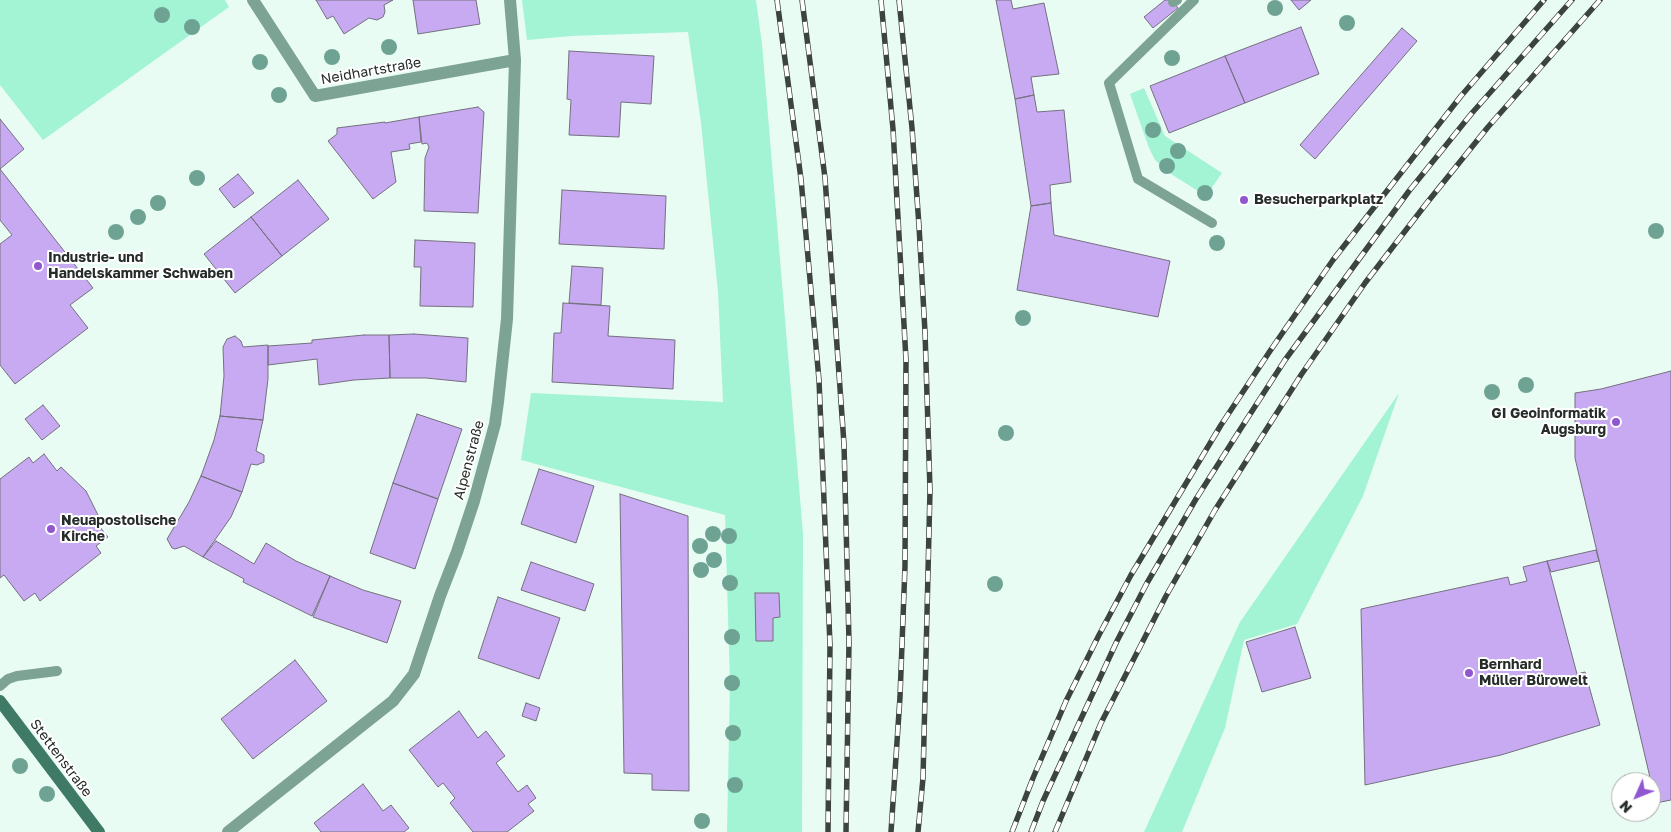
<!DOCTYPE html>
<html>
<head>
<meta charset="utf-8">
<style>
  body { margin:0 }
  #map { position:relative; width:1671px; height:832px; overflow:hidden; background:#e9fcf4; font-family:"Golos Text",sans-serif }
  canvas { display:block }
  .north { position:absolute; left:1611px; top:772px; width:50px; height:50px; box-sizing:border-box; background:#fff; border:1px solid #a8aba9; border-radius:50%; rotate:226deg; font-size:14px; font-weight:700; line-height:20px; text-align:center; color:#252c29 }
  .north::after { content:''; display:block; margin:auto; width:18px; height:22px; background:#9057cf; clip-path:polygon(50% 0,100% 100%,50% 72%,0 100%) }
</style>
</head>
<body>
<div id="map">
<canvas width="1671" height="832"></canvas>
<div class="north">N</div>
</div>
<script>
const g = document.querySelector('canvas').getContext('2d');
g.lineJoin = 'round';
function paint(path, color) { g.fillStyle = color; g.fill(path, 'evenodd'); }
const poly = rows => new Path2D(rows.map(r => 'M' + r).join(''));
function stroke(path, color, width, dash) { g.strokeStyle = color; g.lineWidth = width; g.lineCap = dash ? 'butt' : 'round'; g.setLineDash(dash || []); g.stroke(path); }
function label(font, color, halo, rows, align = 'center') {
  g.font = font + ' "Golos Text",sans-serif'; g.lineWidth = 4; g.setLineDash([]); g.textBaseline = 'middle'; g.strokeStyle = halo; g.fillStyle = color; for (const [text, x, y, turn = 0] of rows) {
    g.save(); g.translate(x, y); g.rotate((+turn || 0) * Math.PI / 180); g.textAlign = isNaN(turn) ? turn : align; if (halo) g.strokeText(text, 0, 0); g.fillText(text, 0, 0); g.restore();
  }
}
paint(poly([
  [0,0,225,0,229,7,43,140,0,85],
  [522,0,756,0,762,44,803,534,802,832,727,832,730,684,725,515,521,460,531,393,723,402,718,292,701,123,688,32,571,36,527,40],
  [1144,88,1165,136,1222,173,1206,196,1171,174,1155,160,1149,148,1130,94],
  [1399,393,1363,496,1297,624,1244,640,1225,728,1182,832,1144,832,1240,622]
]), '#a3f3d5');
const building = poly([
  [316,0,393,0,384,5,385,12,383,17,377,20,369,18,344,34,333,16,327,19,316,0],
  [413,0,476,0,480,24,418,34,413,0],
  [996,0,1011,0,1013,9,1044,3,1059,74,1031,77,1034,95,1015,99,996,0],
  [1165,0,1172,0,1178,8,1153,28,1144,17,1165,0],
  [1291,0,1311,0,1299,10,1291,0],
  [1301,27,1319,74,1245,103,1225,56,1301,27],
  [1402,28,1417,41,1315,159,1300,145,1402,28],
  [569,51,654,56,651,104,621,102,619,137,569,135,571,100,567,99,569,51],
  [1225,56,1245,103,1169,133,1150,86,1225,56],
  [1034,95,1037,112,1064,110,1071,182,1050,185,1051,203,1031,206,1015,99,1034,95],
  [478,107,484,112,478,213,424,211,425,158,429,147,427,143,422,144,419,117,478,107],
  [419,117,421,142,409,144,410,149,391,152,396,182,373,199,328,141,337,134,337,128,385,122,385,123,419,117],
  [0,119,24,149,0,169,93,288,70,305,88,328,15,384,0,365,0,244,12,235,0,220,0,119],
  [238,174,254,193,234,208,219,189,238,174],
  [298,180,329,219,282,256,251,217,298,180],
  [562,190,666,196,664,249,559,244,562,190],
  [1051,203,1054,235,1170,261,1158,317,1017,290,1031,206,1051,203],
  [251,217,282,256,235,293,204,254,251,217],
  [415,240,475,243,473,307,420,306,421,267,414,267,415,240],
  [572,266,603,268,601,305,569,303,572,266],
  [563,303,610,306,608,336,675,340,673,389,552,382,554,333,561,333,563,303],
  [414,334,468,338,466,382,426,378,390,378,389,335,414,334],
  [364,335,389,335,390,378,354,380,319,385,317,359,268,365,268,346,312,343,312,340,364,335],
  [235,336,241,341,243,347,268,345,268,379,263,420,220,416,224,376,223,347,227,339,235,336],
  [1671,371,1671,800,1656,803,1575,458,1575,393,1601,389,1671,371],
  [43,405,60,426,42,440,25,419,43,405],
  [417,414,462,429,438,499,393,483,417,414],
  [220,416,263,420,256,451,264,455,264,462,257,465,251,464,242,492,201,476,214,440,220,416],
  [44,454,57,471,61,467,86,491,99,517,95,521,108,537,96,546,101,553,40,601,35,593,24,601,4,575,0,578,0,479,29,457,33,463,44,454],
  [539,469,594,486,576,543,521,524,539,469],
  [201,476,242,492,231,517,203,557,184,546,175,549,172,548,167,539,189,502,201,476],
  [393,483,438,499,415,569,370,553,393,483],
  [620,494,688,516,689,791,652,790,652,774,624,773,620,494],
  [216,541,254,564,266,543,296,561,330,576,312,616,243,582,244,579,203,557,216,541],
  [1596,550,1599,561,1551,572,1547,561,1596,550],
  [1547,561,1577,674,1585,672,1600,725,1501,755,1365,785,1361,609,1508,577,1510,585,1527,581,1523,567,1547,561],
  [531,562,594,584,585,611,521,590,531,562],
  [330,576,363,590,401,601,387,643,313,617,330,576],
  [755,593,779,593,780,617,773,618,773,641,756,641,755,593],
  [498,597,560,618,539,679,478,658,498,597],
  [1295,627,1311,678,1262,692,1246,642,1295,627],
  [295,660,327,701,253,759,221,719,295,660],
  [526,703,540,708,536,721,522,716,526,703],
  [459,711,478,738,486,731,505,756,496,763,518,792,527,785,536,798,528,804,534,811,507,832,473,832,450,803,455,798,443,783,438,787,409,750,459,711],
  [363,784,383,811,391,805,409,828,404,832,321,832,314,823,363,784]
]);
paint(building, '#c7aaf1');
stroke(building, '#75707e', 1);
stroke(poly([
  [1194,0,1109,83,1138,179,1212,223],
  [1173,2,1177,0],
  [0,686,8,679,17,676,57,671]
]), '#7da394', 10);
stroke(poly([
  [253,0,315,96,515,60],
  [228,832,393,701,414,674,440,596,457,552,474,501,495,424,498,402,507,319,515,60,510,0]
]), '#7da394', 12);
stroke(poly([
  [0,701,99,832]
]), '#3f7a66', 12);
const rail = poly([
  [777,0,801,179,819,380,830,645,828,832],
  [802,0,825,178,844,444,849,642,846,832],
  [881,0,893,129,906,360,905,566,900,697,891,832],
  [899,0,912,128,919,226,925,332,930,490,923,778,918,832],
  [1012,832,1033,778,1066,701,1099,635,1131,575,1221,425,1270,351,1333,260,1461,96,1544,0],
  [1031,832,1043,801,1117,641,1147,583,1196,499,1236,436,1285,360,1409,191,1472,113,1572,0],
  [1055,832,1101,723,1166,596,1215,510,1301,375,1365,283,1426,204,1488,127,1600,0]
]);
stroke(rail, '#3c4440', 5.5);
stroke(rail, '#fff', 4, [11]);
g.fillStyle = '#6ea394';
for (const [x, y] of [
  [1275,8],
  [162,15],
  [1347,23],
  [192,27],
  [389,47],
  [332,57],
  [1172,58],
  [260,62],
  [279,95],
  [1153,130],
  [1178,151],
  [1167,166],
  [197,178],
  [1205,193],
  [158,203],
  [138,217],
  [1656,231],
  [116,232],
  [1217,243],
  [1023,318],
  [1526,385],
  [1492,392],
  [1006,433],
  [713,534],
  [729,536],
  [700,546],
  [714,560],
  [701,570],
  [730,583],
  [995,584],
  [732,637],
  [732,683],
  [733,733],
  [20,766],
  [735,785],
  [47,794],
  [702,821]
]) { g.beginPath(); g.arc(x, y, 8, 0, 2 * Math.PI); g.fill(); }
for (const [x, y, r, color] of [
  [1244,200,5,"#9057cf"],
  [38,266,5,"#9057cf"],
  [1616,422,5,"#9057cf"],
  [51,529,5,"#9057cf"],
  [1469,673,5,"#9057cf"]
]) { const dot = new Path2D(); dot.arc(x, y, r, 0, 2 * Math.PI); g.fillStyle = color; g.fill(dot); stroke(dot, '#fff', 2); }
label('14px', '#252c29', '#fff', [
  ["Neidhartstraße",371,71,-10],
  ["Alpenstraße",469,460,-75],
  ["Stettenstraße",61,758,53]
]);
label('bold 14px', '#252c29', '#fff', [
  ["Besucherparkplatz",1254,200],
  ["Industrie- und",48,258],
  ["Handelskammer Schwaben",48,274],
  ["GI Geoinformatik",1606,414,"right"],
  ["Augsburg",1606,430,"right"],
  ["Neuapostolische",61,521],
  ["Kirche",61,537],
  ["Bernhard",1479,665],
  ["Müller Bürowelt",1479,681]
], 'left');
</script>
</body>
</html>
